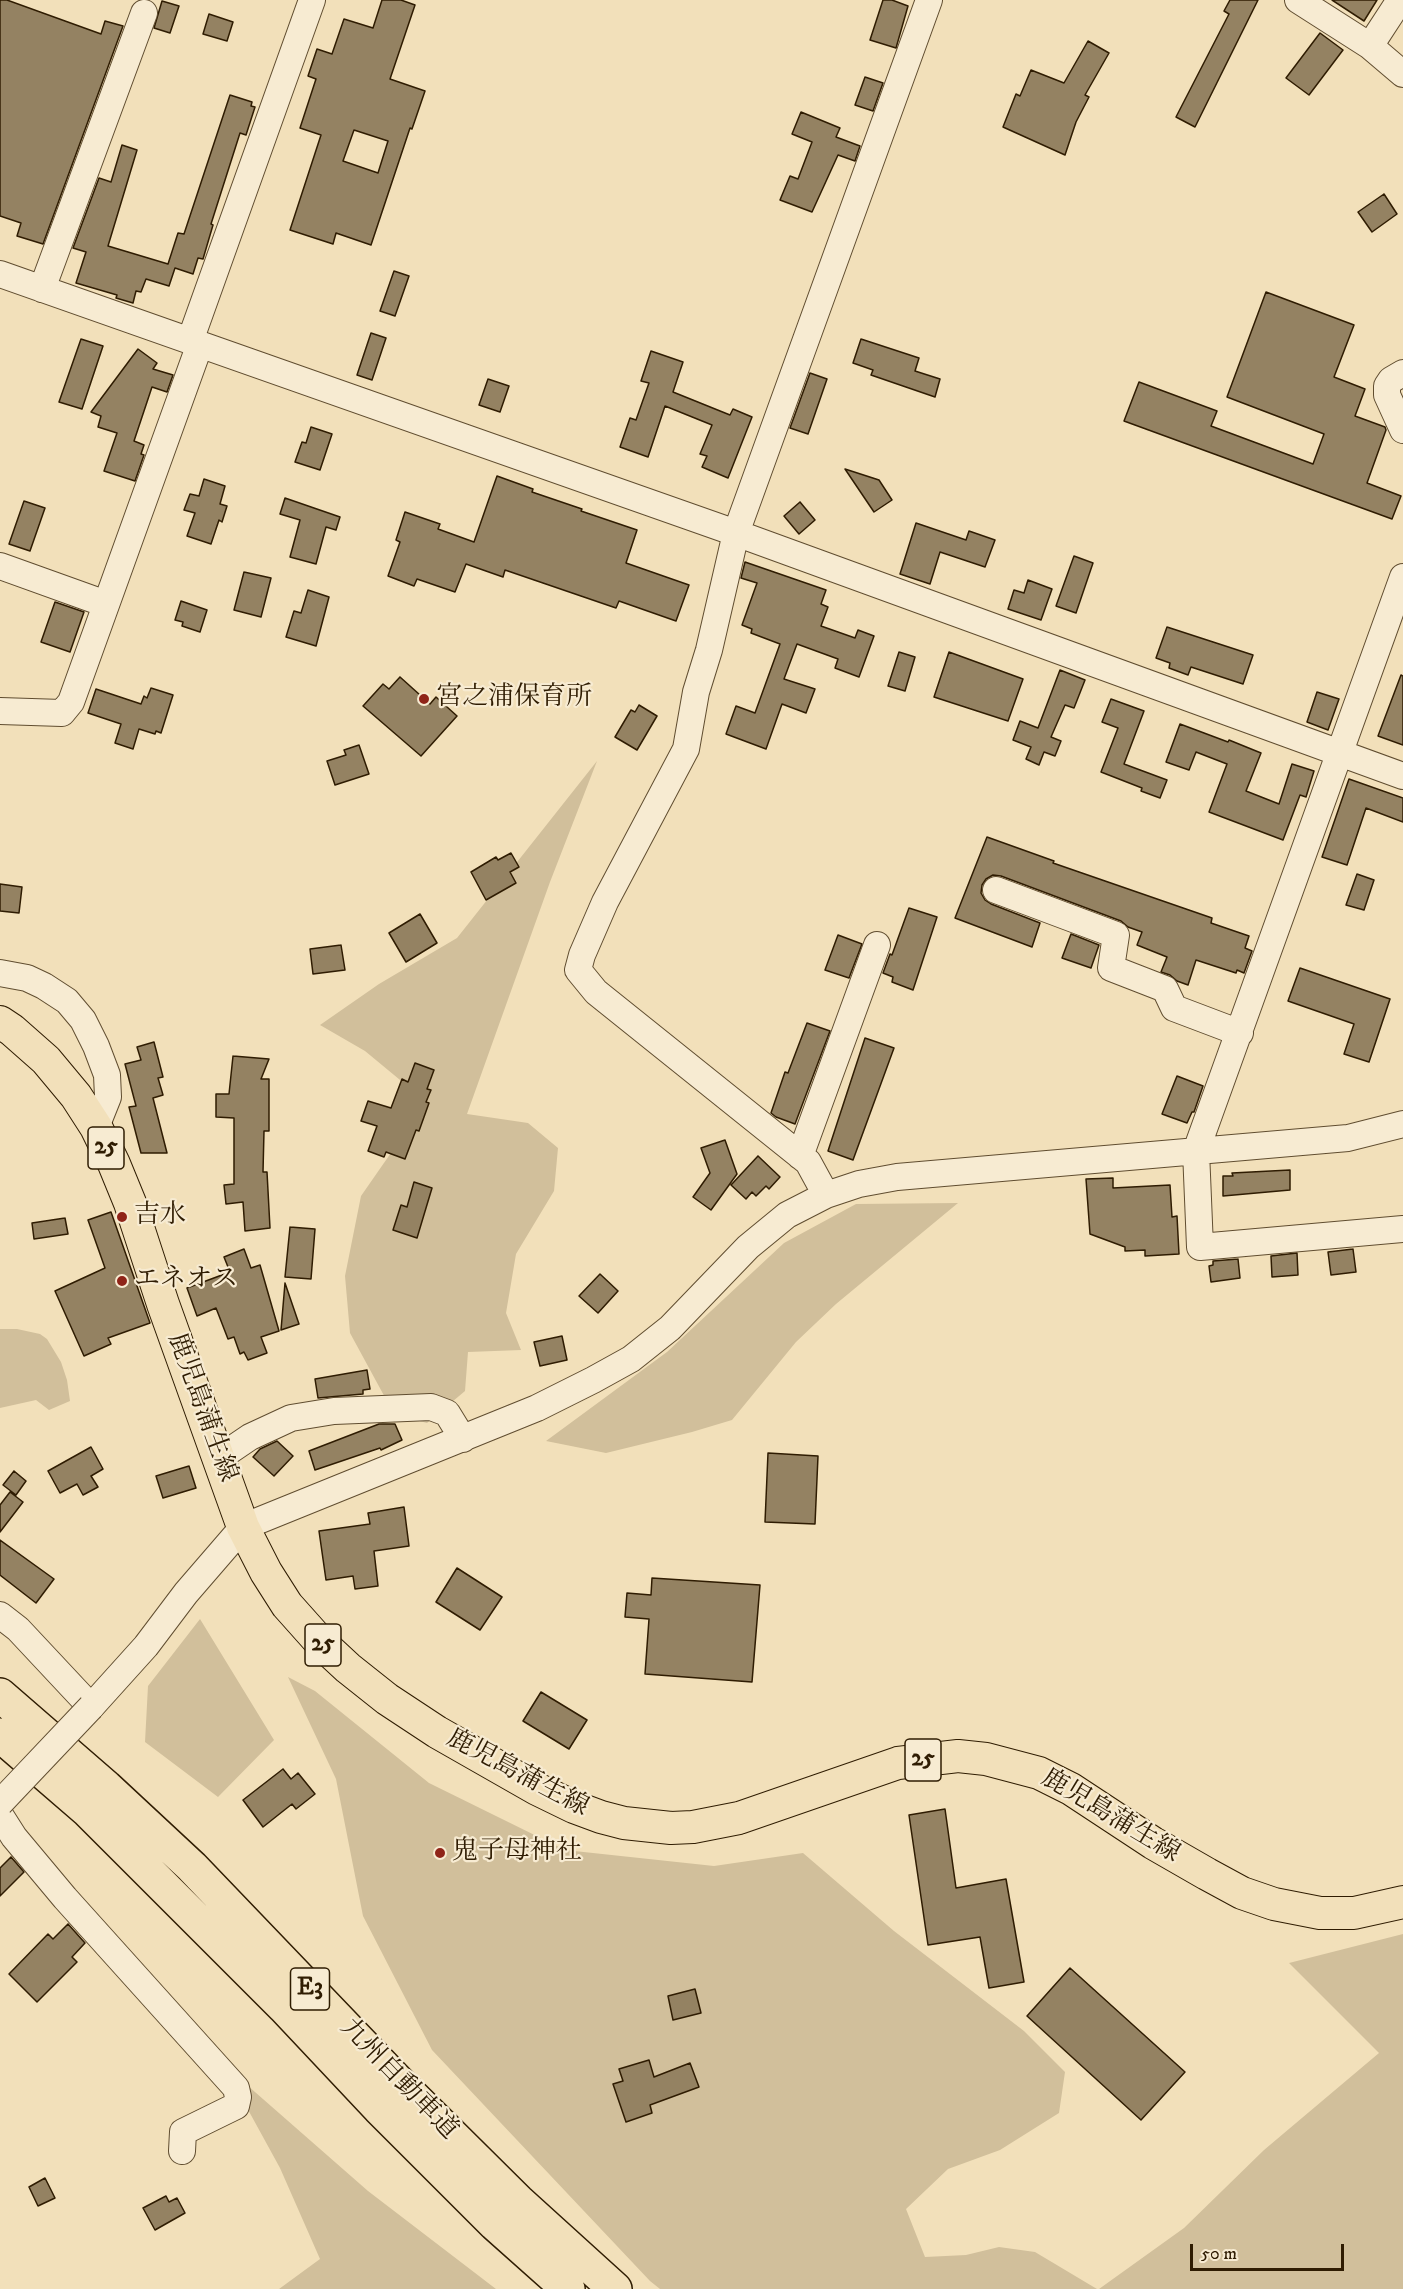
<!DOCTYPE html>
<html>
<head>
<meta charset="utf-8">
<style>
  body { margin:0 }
  #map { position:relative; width:1403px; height:2289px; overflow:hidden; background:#f2e0ba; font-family:"IM FELL DW Pica",serif }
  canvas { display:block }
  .scale { position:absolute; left:1190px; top:2244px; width:154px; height:27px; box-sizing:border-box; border:3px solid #2f1c02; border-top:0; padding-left:8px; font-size:18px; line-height:21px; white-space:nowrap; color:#2f1c02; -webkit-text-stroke:4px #f7ebd2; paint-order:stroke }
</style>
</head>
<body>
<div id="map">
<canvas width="1403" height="2289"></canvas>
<div class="scale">50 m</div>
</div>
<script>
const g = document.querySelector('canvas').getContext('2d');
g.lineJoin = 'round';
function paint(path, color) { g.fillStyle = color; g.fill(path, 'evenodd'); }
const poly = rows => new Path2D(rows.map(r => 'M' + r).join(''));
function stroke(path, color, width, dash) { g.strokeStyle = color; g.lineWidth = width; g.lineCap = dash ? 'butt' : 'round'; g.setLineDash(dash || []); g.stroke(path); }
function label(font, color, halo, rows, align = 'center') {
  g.font = font + ' "IM FELL DW Pica","Noto Serif JP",serif'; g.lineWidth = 4.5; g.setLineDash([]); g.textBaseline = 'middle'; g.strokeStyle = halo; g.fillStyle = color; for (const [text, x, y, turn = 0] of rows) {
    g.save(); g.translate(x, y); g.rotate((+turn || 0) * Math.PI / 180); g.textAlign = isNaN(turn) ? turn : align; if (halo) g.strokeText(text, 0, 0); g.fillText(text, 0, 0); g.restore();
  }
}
paint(poly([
  [597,761,550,882,467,1114,528,1123,558,1148,554,1191,516,1254,506,1313,521,1350,468,1352,465,1391,427,1423,394,1414,350,1333,345,1276,361,1196,402,1137,417,1094,365,1051,320,1025,379,984,457,938],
  [958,1203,836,1304,796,1342,732,1420,692,1432,606,1453,546,1441,667,1352,784,1243,856,1204],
  [0,1329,17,1329,40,1334,47,1339,61,1362,67,1380,70,1401,49,1410,36,1400,0,1408],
  [200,1619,274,1740,218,1797,145,1742,148,1686],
  [288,1677,315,1691,429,1783,565,1850,714,1866,803,1853,894,1931,1024,2031,1065,2072,1059,2113,1000,2150,948,2169,906,2209,925,2257,966,2255,999,2247,1035,2252,1097,2289,660,2289,650,2281,432,2050,363,1916,336,1779],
  [1403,1934,1403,2289,1099,2289,1184,2228,1264,2150,1379,2053,1289,1963],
  [223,2064,368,2191,496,2289,279,2289,320,2259,280,2168]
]), '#d1bf9b');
const building = poly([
  [0,0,7,0,101,34,105,21,123,26,43,244,17,236,21,223,0,216,0,0],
  [382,0,401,0,415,5,390,79,425,91,412,129,410,128,371,245,336,233,333,244,290,230,321,135,300,128,316,79,308,76,317,49,332,54,344,19,373,28,382,0],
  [354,130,388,141,378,173,343,161,354,130],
  [883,0,892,0,908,6,896,48,870,40,883,0],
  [1230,0,1258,0,1195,127,1176,117,1229,14,1224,11,1230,0],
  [1332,0,1377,0,1364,21,1332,0],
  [162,1,179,6,170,33,154,28,162,1],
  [209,14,233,22,227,41,203,34,209,14],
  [1320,33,1343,50,1309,95,1286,78,1320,33],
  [1088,41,1109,53,1085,95,1089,97,1076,122,1065,155,1003,127,1016,94,1020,96,1031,70,1064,83,1088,41],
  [865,77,883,83,873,111,855,105,865,77],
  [230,95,252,102,251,106,255,107,246,135,240,133,211,224,213,225,203,259,198,258,193,274,175,268,169,286,146,279,141,292,136,291,133,303,116,298,117,295,76,283,86,252,73,248,99,178,111,182,122,145,137,150,108,246,168,264,178,233,184,234,230,95],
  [801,112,840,128,836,137,860,146,855,161,838,155,812,212,780,200,790,176,798,179,812,142,792,134,801,112],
  [1384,194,1397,214,1372,232,1358,212,1384,194],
  [394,271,409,276,395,316,380,311,394,271],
  [1266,292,1354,325,1334,377,1365,389,1355,416,1385,427,1386,430,1367,483,1401,496,1392,519,1124,421,1139,382,1217,411,1211,426,1313,464,1324,434,1227,397,1266,292],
  [371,333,386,338,372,380,357,375,371,333],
  [81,339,103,346,82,409,59,402,81,339],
  [861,339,919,358,915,371,940,379,935,397,871,375,873,370,853,363,861,339],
  [138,349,157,363,153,369,173,375,167,392,152,387,134,441,144,445,141,454,144,455,135,481,104,471,117,433,98,427,101,416,91,412,138,349],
  [651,351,683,362,673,392,730,415,733,409,752,417,728,478,702,467,707,456,700,454,712,425,665,406,648,457,620,447,630,418,636,420,649,383,641,381,651,351],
  [810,373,827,379,808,434,790,428,810,373],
  [488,379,509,386,500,412,479,405,488,379],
  [311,427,332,434,320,470,295,462,302,442,306,443,311,427],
  [845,469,879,480,892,500,874,512,845,469],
  [497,476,533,489,532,492,582,509,581,511,637,530,626,563,689,585,676,621,619,601,616,608,505,570,503,577,466,564,455,592,417,579,414,586,388,576,400,542,396,540,405,512,440,524,438,529,474,542,497,476],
  [204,479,225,486,220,504,227,506,222,522,219,520,211,544,187,536,195,513,184,510,190,494,199,496,204,479],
  [285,498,340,517,336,530,326,527,316,564,290,557,300,520,280,514,285,498],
  [24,501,45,508,30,551,9,544,24,501],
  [800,502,815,520,799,534,784,516,800,502],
  [916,523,966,540,969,531,995,540,985,567,940,552,930,584,900,574,916,523],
  [1074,556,1093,563,1076,613,1056,606,1074,556],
  [745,562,826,590,821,604,828,607,821,626,855,638,858,630,874,636,859,677,835,668,838,659,797,644,784,679,815,689,806,713,782,704,766,749,726,734,736,706,755,713,780,644,751,633,752,629,742,625,757,583,741,578,745,562],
  [244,572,271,578,261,617,234,610,244,572],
  [1028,580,1052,589,1041,620,1008,609,1014,590,1024,593,1028,580],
  [308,590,329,597,316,646,286,637,294,611,301,613,308,590],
  [181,601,207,610,200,632,182,626,183,622,175,620,181,601],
  [55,602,84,612,70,652,41,642,55,602],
  [1167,627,1253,655,1243,684,1191,667,1188,675,1169,668,1170,663,1156,658,1167,627],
  [899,652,915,657,905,691,888,686,899,652],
  [949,652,1023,679,1008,721,934,697,949,652],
  [1060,670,1085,680,1074,708,1065,705,1051,737,1061,741,1055,756,1044,752,1039,765,1026,759,1031,747,1013,740,1020,721,1038,728,1060,670],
  [1401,675,1403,676,1403,745,1378,736,1401,675],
  [400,677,430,704,436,697,457,716,421,756,363,706,383,684,389,689,400,677],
  [151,688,173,695,161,733,156,731,155,734,139,729,133,749,115,743,121,724,88,713,96,689,141,704,144,696,147,698,151,688],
  [1317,692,1339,699,1328,730,1307,722,1317,692],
  [1111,699,1144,711,1124,764,1167,780,1160,798,1141,791,1142,788,1101,772,1118,728,1102,722,1111,699],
  [639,705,657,716,637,750,615,737,631,710,635,712,639,705],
  [1180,724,1228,742,1229,740,1261,753,1246,791,1279,804,1292,764,1314,771,1306,797,1300,795,1283,840,1209,812,1227,764,1196,752,1189,770,1166,762,1180,724],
  [359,745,369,774,335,785,327,761,346,755,344,750,359,745],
  [1349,779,1403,798,1403,822,1366,808,1347,865,1322,857,1349,779],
  [987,837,1054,861,1053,863,1212,918,1211,923,1249,936,1245,948,1252,951,1244,973,1237,970,1236,973,1196,960,1188,985,1177,981,1170,975,1161,972,1167,957,1137,945,1142,932,1128,927,1121,921,1001,876,993,875,986,879,982,885,981,893,985,900,991,904,1040,923,1032,947,955,918,987,837],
  [511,853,519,867,510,872,516,883,486,900,471,872,496,857,498,860,511,853],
  [1357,874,1374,880,1364,910,1346,905,1357,874],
  [0,884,22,887,19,913,0,911,0,884],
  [909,908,937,917,913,990,892,982,893,977,883,973,890,954,892,955,909,908],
  [420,914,437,943,406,962,389,933,420,914],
  [1071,934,1099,945,1091,968,1062,958,1071,934],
  [838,935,862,944,849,978,825,970,838,935],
  [341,945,345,970,313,974,310,949,341,945],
  [1300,968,1390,999,1369,1062,1344,1054,1354,1024,1288,1001,1300,968],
  [807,1023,830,1031,795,1124,776,1117,771,1113,785,1072,788,1073,807,1023],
  [865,1038,894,1048,853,1160,828,1151,865,1038],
  [154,1042,163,1077,158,1078,163,1095,153,1098,167,1153,141,1153,129,1107,136,1106,125,1064,141,1060,137,1047,154,1042],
  [233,1056,269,1059,261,1079,269,1079,269,1131,264,1131,263,1172,267,1172,270,1228,245,1231,243,1202,226,1204,224,1185,234,1184,234,1118,216,1117,216,1094,229,1094,233,1056],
  [415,1063,434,1070,427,1089,431,1090,426,1102,429,1103,419,1131,416,1130,405,1159,386,1152,384,1157,368,1151,377,1126,361,1121,368,1101,391,1108,402,1079,408,1082,415,1063],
  [1177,1076,1203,1086,1194,1112,1192,1112,1187,1123,1162,1114,1177,1076],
  [725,1140,737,1174,711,1210,693,1197,710,1173,701,1148,725,1140],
  [758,1156,780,1177,769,1189,766,1186,756,1196,752,1192,746,1199,731,1185,758,1156],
  [1290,1170,1290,1190,1223,1196,1223,1176,1233,1176,1232,1173,1290,1170],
  [1113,1178,1113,1188,1170,1185,1172,1217,1177,1216,1179,1254,1145,1256,1145,1250,1125,1251,1125,1247,1090,1234,1086,1179,1113,1178],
  [414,1182,432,1188,417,1238,393,1230,401,1205,407,1207,414,1182],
  [111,1212,150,1323,108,1338,111,1344,84,1356,55,1291,105,1268,88,1220,111,1212],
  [65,1218,68,1234,34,1239,32,1223,65,1218],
  [290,1227,315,1229,311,1279,285,1277,290,1227],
  [244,1249,251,1268,260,1265,279,1331,261,1337,267,1353,248,1360,244,1352,240,1354,234,1337,228,1339,216,1308,197,1316,187,1288,230,1272,224,1257,244,1249],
  [1353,1249,1356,1272,1331,1275,1328,1252,1353,1249],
  [1297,1253,1298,1275,1272,1277,1271,1256,1297,1253],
  [1238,1259,1240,1278,1211,1282,1209,1266,1213,1265,1213,1261,1238,1259],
  [600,1274,618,1291,598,1313,579,1296,600,1274],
  [285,1283,299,1324,281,1330,285,1283],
  [562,1336,567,1360,540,1366,534,1342,562,1336],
  [367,1370,370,1389,363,1390,363,1394,318,1398,315,1379,367,1370],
  [379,1424,395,1424,402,1440,381,1450,380,1448,315,1470,309,1451,379,1424],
  [277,1441,293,1456,274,1476,253,1457,260,1449,277,1441],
  [91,1447,103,1469,91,1476,98,1487,83,1495,77,1484,60,1493,48,1471,91,1447],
  [768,1453,818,1456,815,1524,765,1522,768,1453],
  [189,1466,196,1488,163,1498,156,1476,189,1466],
  [14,1471,26,1481,16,1495,3,1485,14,1471],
  [10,1492,23,1502,0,1532,0,1505,10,1492],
  [404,1507,409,1546,374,1551,378,1586,355,1589,353,1576,326,1580,319,1531,370,1524,368,1513,404,1507],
  [0,1540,54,1579,36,1603,0,1575,0,1540],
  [457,1568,502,1597,480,1630,436,1602,457,1568],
  [652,1578,760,1585,752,1682,645,1674,649,1619,625,1617,627,1593,651,1595,652,1578],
  [541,1692,587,1720,569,1749,523,1721,541,1692],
  [283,1769,291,1779,298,1773,315,1794,296,1809,292,1804,263,1827,243,1800,283,1769],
  [945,1809,956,1888,1006,1879,1024,1982,989,1988,980,1937,928,1945,909,1815,945,1809],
  [11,1857,24,1872,0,1896,0,1868,11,1857],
  [68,1924,85,1943,72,1957,77,1962,37,2002,9,1974,48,1934,53,1939,68,1924],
  [1070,1968,1185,2072,1141,2120,1027,2016,1070,1968],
  [695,1989,701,2013,673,2020,668,1996,695,1989],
  [649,2060,654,2077,690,2063,699,2087,650,2105,652,2113,626,2122,613,2084,623,2081,619,2069,649,2060],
  [45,2178,55,2198,38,2206,29,2187,45,2178],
  [166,2196,169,2202,177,2198,185,2213,155,2230,143,2208,166,2196]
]);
paint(building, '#948262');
stroke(building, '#2f1c02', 1.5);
const minor = poly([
  [1298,0,1370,46,1403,74],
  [1370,46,1400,0],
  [0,274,736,533,1403,776],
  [42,289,144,13],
  [190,341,312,0],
  [1403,373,1391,380,1387,386,1387,395,1403,430],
  [0,566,106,604],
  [1403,577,1196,1151,1200,1247,1403,1229],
  [0,711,62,713,71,702,200,344],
  [996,890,1116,935,1111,968,1165,989,1174,1008,1240,1033],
  [0,973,27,978,44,986,67,1001,83,1020,96,1046,107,1075,108,1097,96,1127],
  [800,1156,877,945],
  [826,1195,808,1162,596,992,578,970,582,955,605,902,686,749,696,692,709,650,736,533,929,0],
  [219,1458,250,1437,291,1418,334,1411,431,1407,447,1413,463,1439],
  [0,1615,18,1629,91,1707,146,1646,186,1593,243,1527,537,1408,593,1380,631,1359,670,1328,748,1247,787,1215,826,1195,859,1184,897,1177,1348,1138,1403,1124],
  [0,1815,14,1837,65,1898,236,2088,238,2097,236,2106,183,2132,182,2151]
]);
const major = poly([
  [0,1022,12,1030,46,1060,76,1096,96,1127,114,1164,130,1203,163,1304,243,1527,266,1572,287,1605,320,1642,348,1668,387,1699,437,1732,537,1789,574,1807,601,1817,624,1823,671,1828,693,1827,739,1818,898,1763,958,1756,986,1759,1039,1773,1071,1789,1153,1843,1207,1874,1242,1893,1274,1904,1320,1913,1354,1913,1403,1902]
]);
const highway = poly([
  [0,1695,106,1787,192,1867,402,2086,518,2201,615,2289],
  [0,1735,88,1811,284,2007,379,2108,495,2224,568,2289]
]);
stroke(minor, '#604d30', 28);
stroke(major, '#2f1c02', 34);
stroke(highway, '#2f1c02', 36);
stroke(minor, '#f7ebd2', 26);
stroke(major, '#f2e0ba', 32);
stroke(highway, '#f2e0ba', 33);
const minorBridge = poly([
  [0,1803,91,1707]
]);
stroke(minorBridge, '#604d30', 28, []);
stroke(minorBridge, '#f7ebd2', 26);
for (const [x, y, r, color] of [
  [424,699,6,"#8f2418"],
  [122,1217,6,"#8f2418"],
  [122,1281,6,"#8f2418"],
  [440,1853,6,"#8f2418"]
]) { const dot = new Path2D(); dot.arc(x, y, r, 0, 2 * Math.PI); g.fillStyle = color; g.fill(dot); stroke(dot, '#f7ebd2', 2); }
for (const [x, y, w] of [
  [106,1148,36],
  [323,1645,36],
  [923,1760,36],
  [310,1989,39]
]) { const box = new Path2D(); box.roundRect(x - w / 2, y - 21, w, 42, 4.5); g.fillStyle = '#f7ebd2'; g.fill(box); stroke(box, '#2f1c02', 1.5); }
label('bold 24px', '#2f1c02', null, [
  ["25",106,1148],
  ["25",323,1645],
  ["25",923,1760],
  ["E3",310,1989]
]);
label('26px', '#2f1c02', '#f7ebd2', [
  ["宮之浦保育所",436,699],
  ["吉水",134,1217],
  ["エネオス",134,1281],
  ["鬼子母神社",452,1853]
], 'left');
label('26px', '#2f1c02', '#f7ebd2', [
  ["鹿児島蒲生線",201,1408,70],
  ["鹿児島蒲生線",517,1774,28],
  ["鹿児島蒲生線",1110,1817,31],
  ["九州自動車道",398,2080,46]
]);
</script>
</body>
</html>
